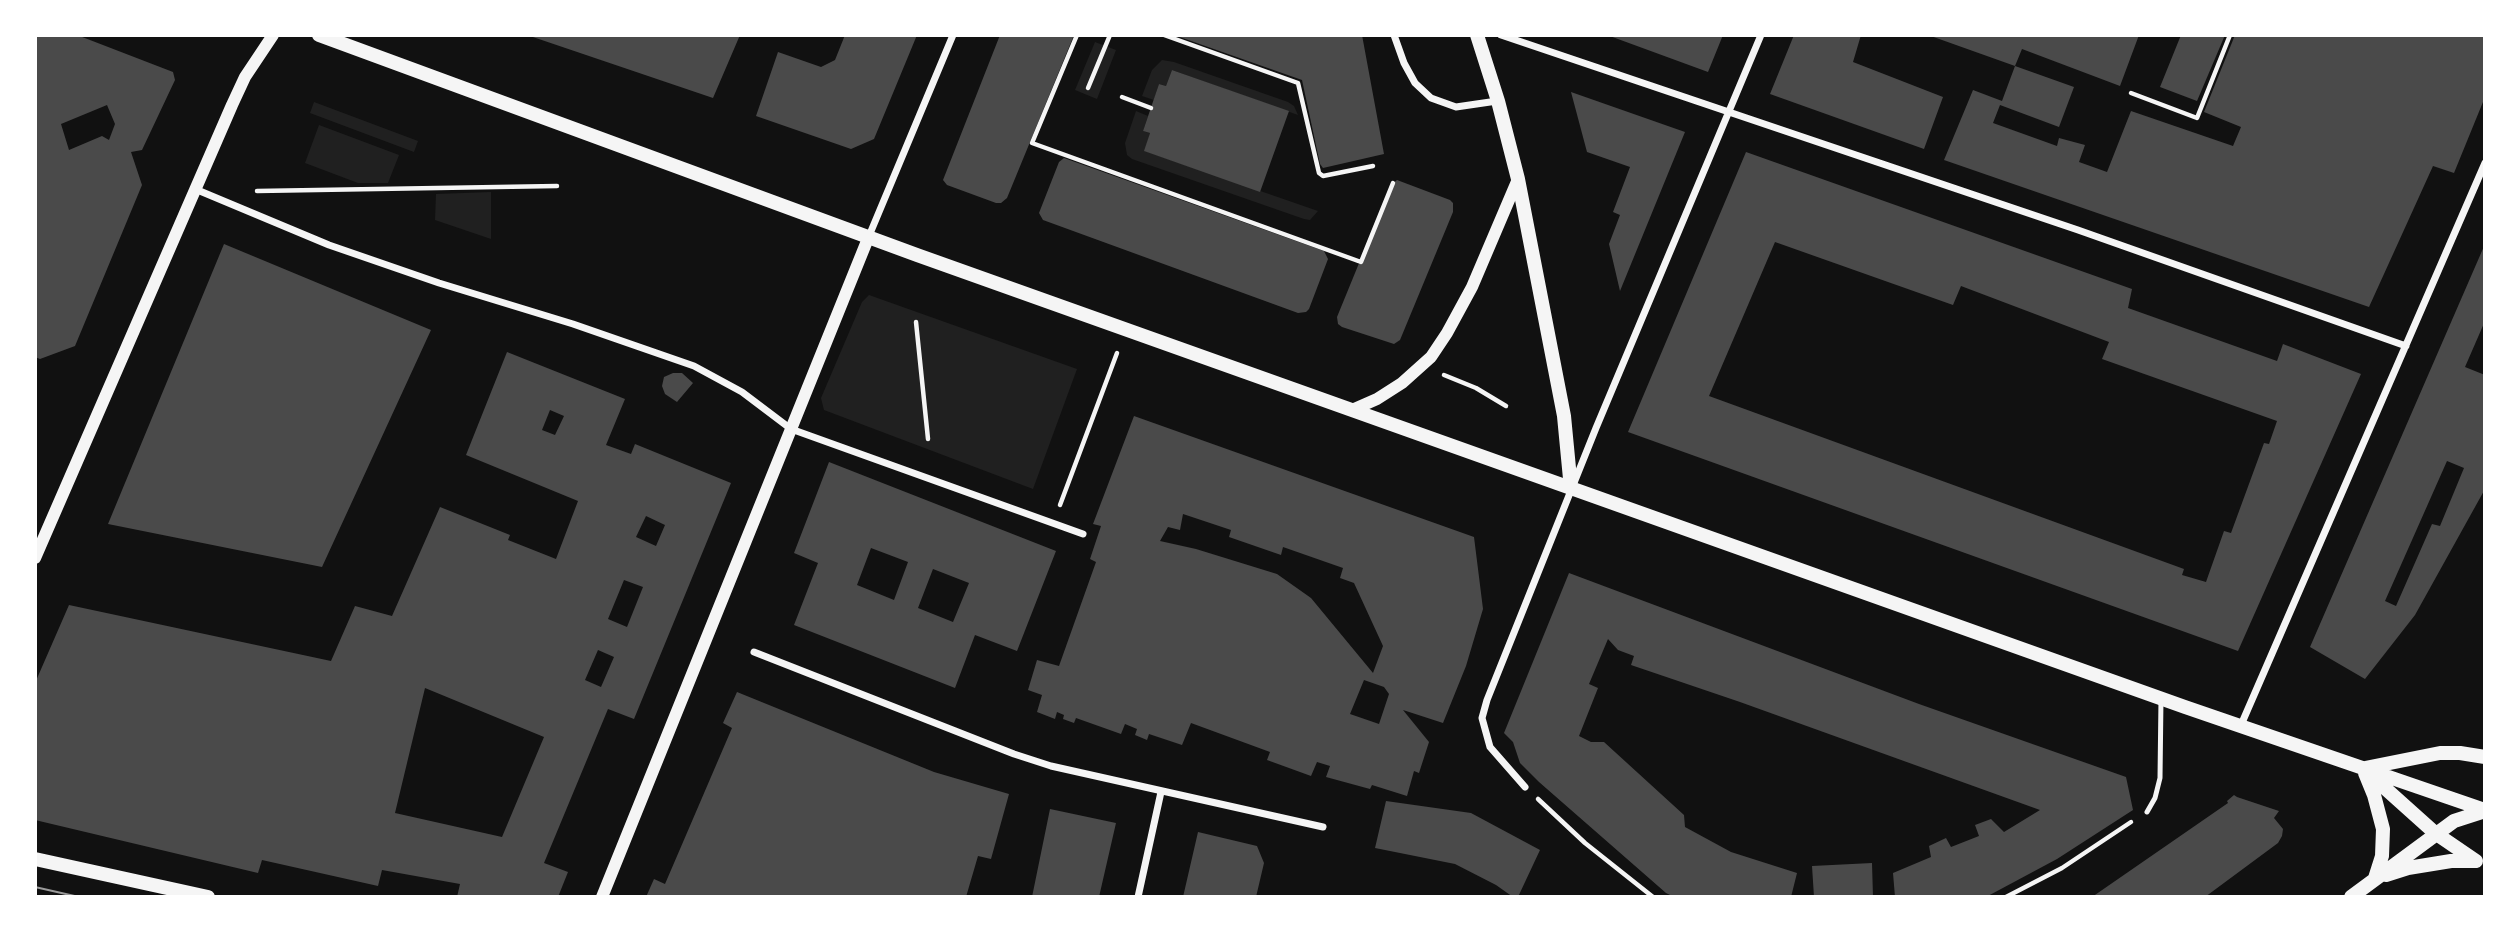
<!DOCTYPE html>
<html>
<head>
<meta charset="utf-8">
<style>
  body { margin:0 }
  #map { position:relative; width:2520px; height:932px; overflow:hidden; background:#111; font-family:Cabin,sans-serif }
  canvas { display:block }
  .frame { position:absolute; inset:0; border:37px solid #fff; pointer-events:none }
</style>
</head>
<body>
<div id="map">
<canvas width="2520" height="932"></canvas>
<div class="frame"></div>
</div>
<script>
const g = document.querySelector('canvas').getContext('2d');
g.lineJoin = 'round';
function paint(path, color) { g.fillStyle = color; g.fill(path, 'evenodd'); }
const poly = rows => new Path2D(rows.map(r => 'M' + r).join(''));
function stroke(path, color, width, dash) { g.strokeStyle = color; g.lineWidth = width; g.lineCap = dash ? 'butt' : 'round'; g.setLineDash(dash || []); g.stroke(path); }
paint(poly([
  [1095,42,1116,50,1097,99,1075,90],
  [1162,60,1174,62,1288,102,1294,106,1298,115,1172,70,1166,86,1159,84,1154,100,1142,96,1152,70],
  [314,102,418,141,414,152,310,113],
  [1136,111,1148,116,1143,131,1150,133,1145,151,1318,211,1310,220,1304,219,1132,159,1127,155,1125,143],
  [319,125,399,155,388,183,358,183,305,163],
  [491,192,491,239,435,220,436,194],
  [869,295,1077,369,1033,489,824,410,821,398,862,302]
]), '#202020');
paint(poly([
  [35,35,77,35,173,72,175,80,142,150,131,152,142,185,75,346,40,359,35,357],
  [107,105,115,124,109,140,102,136,69,150,61,124],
  [527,35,740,35,713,98],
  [845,35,917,35,874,139,851,149,756,116,778,52,821,67,835,60],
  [1000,35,1074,35,1007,198,1001,203,996,203,947,185,943,180],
  [1174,35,1362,35,1384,154,1323,168,1320,164,1302,80],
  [1607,35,1723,35,1708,72],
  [1794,35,1861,35,1853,62,1943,97,1924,149,1770,94],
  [1928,35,2139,35,2120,86,2022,49,2015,66],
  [2181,35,2225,35,2197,101,2160,87],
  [2235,35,2485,35,2485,97,2454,173,2433,166,2369,307,1944,160,1973,90,2002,101,2015,66,2074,87,2059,127,2000,105,1993,123,2057,146,2059,138,2085,145,2079,162,2107,172,2131,111,2233,146,2241,127,2204,112],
  [1172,70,1289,111,1260,192,1144,151,1150,133,1143,131,1159,84,1166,86],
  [1571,92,1685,132,1620,291,1609,244,1620,215,1613,212,1630,167,1587,152],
  [1746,152,2132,289,2128,308,2277,361,2283,344,2361,374,2238,651,1628,432],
  [1775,242,1953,305,1961,286,2109,342,2102,359,2277,421,2269,444,2264,443,2231,533,2224,531,2206,582,2182,575,2184,569,1709,396],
  [1064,158,1324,251,1328,259,1309,309,1306,312,1298,313,1043,220,1039,213,1059,162],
  [1397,180,1450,200,1453,203,1453,212,1400,340,1394,344,1342,327,1338,324,1337,317,1391,185],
  [224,244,431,330,322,567,108,524],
  [2485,244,2485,321,2465,367,2485,375,2485,489,2415,615,2365,679,2310,647],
  [2447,461,2464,468,2440,526,2432,524,2396,606,2385,601],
  [507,352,625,399,606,445,631,454,635,444,731,483,634,719,608,709,544,863,568,872,558,897,457,897,460,884,382,870,378,886,262,860,258,873,35,820,35,683,69,605,331,661,355,606,392,616,440,507,510,535,508,540,556,559,578,501,466,455],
  [550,410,564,416,555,435,542,430],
  [646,516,665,525,656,546,636,537],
  [624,580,643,587,627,627,608,619],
  [598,650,614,657,601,687,585,680],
  [425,688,544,737,502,837,395,813],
  [673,373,682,373,693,383,677,402,665,394,662,386,664,377],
  [1134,416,1474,537,1483,609,1466,666,1443,723,1403,710,1429,742,1419,773,1414,771,1407,796,1372,785,1370,789,1326,777,1330,766,1317,762,1311,776,1267,760,1270,752,1191,723,1182,745,1149,734,1147,740,1135,735,1137,729,1125,724,1121,734,1076,718,1074,723,1063,719,1064,715,1057,712,1055,719,1037,712,1042,695,1028,690,1037,660,1059,666,1096,562,1090,559,1101,526,1093,524],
  [1183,514,1231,530,1229,537,1281,555,1283,547,1343,568,1340,578,1354,583,1383,646,1373,673,1311,598,1277,574,1196,549,1160,541,1168,527,1180,530],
  [1364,680,1384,687,1389,694,1379,724,1350,714],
  [829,462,1056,551,1017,651,975,635,955,688,794,625,818,563,794,553],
  [871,548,908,562,894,600,857,585],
  [933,569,969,583,953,622,918,608],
  [1569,573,1919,704,2126,777,2133,810,2057,859,1986,897,1895,897,1893,873,1931,857,1929,846,1946,838,1951,847,1979,836,1975,825,1991,819,2004,832,2040,810,1740,702,1631,665,1634,656,1618,650,1608,639,1589,684,1598,688,1579,736,1591,742,1604,742,1684,815,1685,827,1731,852,1797,873,1791,897,1674,897,1666,893,1539,782,1520,763,1513,742,1504,733],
  [737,692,934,772,1009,794,991,859,978,856,966,897,646,897,654,879,665,884,732,728,723,723],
  [2234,795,2237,797,2279,811,2274,818,2283,829,2282,836,2278,843,2205,897,2092,897,2228,803,2227,801],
  [1386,801,1471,813,1540,850,1518,897,1513,897,1496,885,1455,864,1375,848],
  [1050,809,1116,823,1099,897,1032,897],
  [1198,832,1257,846,1264,863,1256,897,1183,897],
  [1872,863,1873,897,1814,897,1812,866]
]), '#4a4a4a');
stroke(poly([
  [1077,35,1032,143,1361,262,1393,183],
  [1164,35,1298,83,1319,173,1323,176,1373,166],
  [1088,88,1110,35],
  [2131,93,2197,118,2230,35],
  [1122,97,1151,108],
  [257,191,557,186],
  [916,322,928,439],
  [1444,375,1476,388,1506,406],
  [1060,505,1117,353],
  [1538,799,1585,843,1653,897],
  [2006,897,2062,868,2131,822]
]), '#f5f5f5', 4.5);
stroke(poly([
  [2147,812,2155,798,2160,778,2161,699]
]), '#f5f5f5', 5);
stroke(poly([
  [1394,35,1404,63,1415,83,1431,98,1456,107,1497,101],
  [1501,35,2078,230,2406,346],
  [195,189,329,245,439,283,573,324,694,366,742,392,791,429,1083,534],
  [869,236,953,35],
  [754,652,1014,754,1051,766,1323,827],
  [2241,725,2485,163],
  [1525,787,1490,747,1482,718,1487,700,1596,428,1761,35],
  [1138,897,1161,792]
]), '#f5f5f5', 7);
stroke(poly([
  [1352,410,1377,399,1402,383,1431,357,1447,333,1472,287,1518,179],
  [35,558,232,105,245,77,273,35],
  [602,897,869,236]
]), '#f5f5f5', 12);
stroke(poly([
  [319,35,917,255,2185,707,2485,810],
  [1477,35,1498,101,1518,179,1564,416,1571,489],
  [2365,768,2440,753,2460,753,2485,757],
  [2367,772,2435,833,2476,861],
  [2365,773,2374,795,2383,829,2382,856,2375,878],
  [35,859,208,897],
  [2386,875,2408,868,2451,861,2476,861],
  [2351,897,2454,821,2485,811]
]), '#f5f5f5', 14);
stroke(poly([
  [35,887,79,897]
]), '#9a9a9a', 2);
</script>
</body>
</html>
